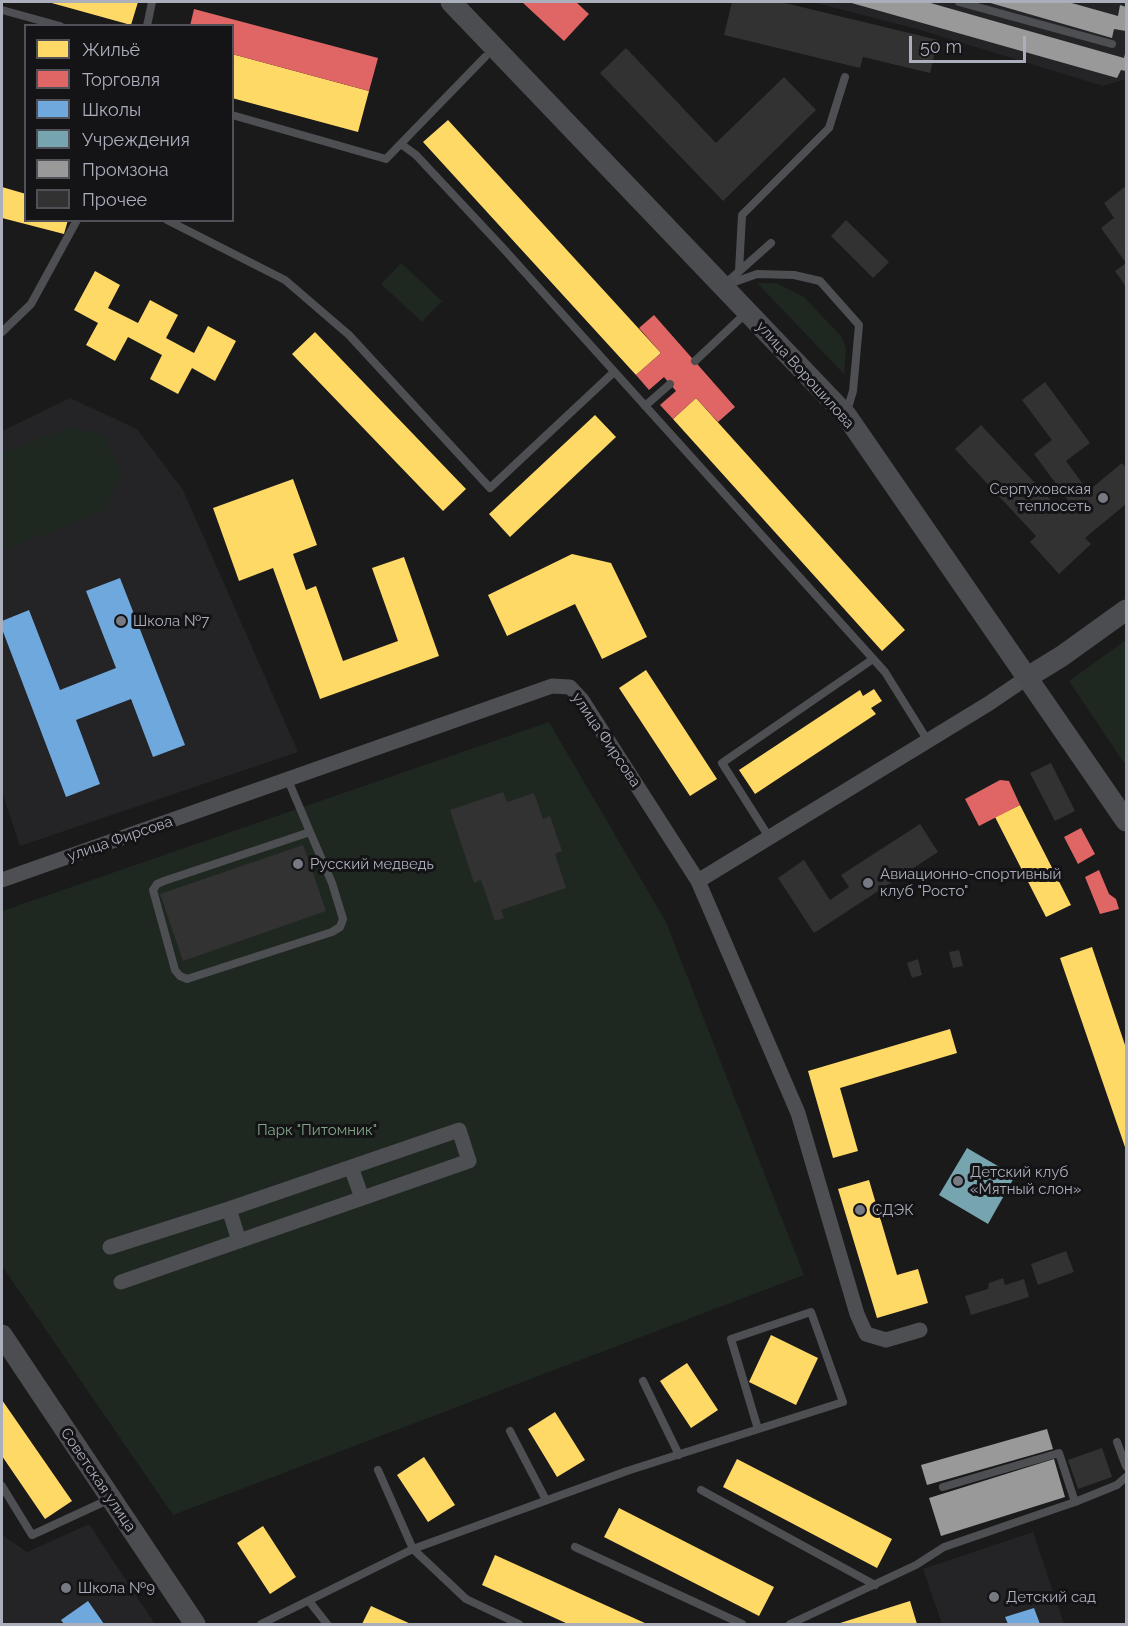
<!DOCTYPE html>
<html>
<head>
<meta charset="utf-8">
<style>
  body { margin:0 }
  #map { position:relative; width:1128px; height:1626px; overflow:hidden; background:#1a1a1a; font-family:Raleway,sans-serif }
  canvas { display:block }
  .frame { position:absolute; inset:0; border:3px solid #abaebb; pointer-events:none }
  .legend { position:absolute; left:24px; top:24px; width:210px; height:198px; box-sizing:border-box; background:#141316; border:2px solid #505158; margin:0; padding:8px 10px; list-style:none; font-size:18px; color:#abaebb }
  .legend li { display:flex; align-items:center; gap:12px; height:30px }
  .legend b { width:30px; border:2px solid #505158 }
  .scale { position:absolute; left:909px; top:36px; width:117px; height:27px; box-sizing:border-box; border:3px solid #abaebb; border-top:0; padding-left:8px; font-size:18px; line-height:21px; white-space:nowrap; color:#abaebb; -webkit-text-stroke:4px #141316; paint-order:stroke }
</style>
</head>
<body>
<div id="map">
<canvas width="1128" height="1626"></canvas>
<div class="frame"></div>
<ul class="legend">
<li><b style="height:16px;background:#ffd966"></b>Жильё</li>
<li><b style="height:16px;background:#e06666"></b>Торговля</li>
<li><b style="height:16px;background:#6fa8dc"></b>Школы</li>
<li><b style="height:16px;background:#76a5af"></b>Учреждения</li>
<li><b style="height:16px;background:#999"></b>Промзона</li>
<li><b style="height:16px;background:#323232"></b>Прочее</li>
</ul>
<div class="scale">50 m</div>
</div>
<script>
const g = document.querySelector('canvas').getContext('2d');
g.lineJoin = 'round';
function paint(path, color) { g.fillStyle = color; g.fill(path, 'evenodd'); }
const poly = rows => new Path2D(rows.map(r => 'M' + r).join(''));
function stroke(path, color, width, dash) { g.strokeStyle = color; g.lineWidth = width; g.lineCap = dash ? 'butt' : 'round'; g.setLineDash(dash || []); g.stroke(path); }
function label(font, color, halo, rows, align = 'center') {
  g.font = font + ' Raleway,sans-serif'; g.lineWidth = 6; g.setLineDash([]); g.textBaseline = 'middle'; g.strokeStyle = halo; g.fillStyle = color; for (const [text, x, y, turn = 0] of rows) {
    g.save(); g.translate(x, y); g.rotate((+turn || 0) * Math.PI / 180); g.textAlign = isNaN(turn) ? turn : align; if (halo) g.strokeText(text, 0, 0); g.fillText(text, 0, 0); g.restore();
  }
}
paint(poly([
  [812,2,1126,2,1126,79,1103,86,917,29],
  [70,398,137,429,183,490,298,752,20,846,2,792,2,431],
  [89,1524,155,1624,2,1624,2,1535,27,1552],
  [1033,1532,1064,1624,942,1624,923,1569]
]), '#242326');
paint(poly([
  [401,263,442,301,422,322,381,284],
  [757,283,776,283,804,297,841,336,846,348,844,374],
  [70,427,104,435,122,476,104,511,2,551,2,453],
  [1126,640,1126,766,1069,681],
  [549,722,666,922,804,1275,173,1515,2,1266,2,911]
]), '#1f2721');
paint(poly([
  [48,2,138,2,131,25],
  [232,54,369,91,358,132,232,98],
  [448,120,661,353,636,375,423,142],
  [2,187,26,194,26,220,68,220,64,234,2,218],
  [95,271,120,285,108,308,138,323,150,300,178,315,166,338,194,353,208,326,236,341,215,381,192,368,178,394,150,379,162,355,128,337,115,361,86,345,98,323,74,310],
  [315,332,466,489,443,511,292,354],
  [696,398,905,630,882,651,673,419],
  [595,415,616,437,510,537,489,514],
  [293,479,317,545,293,554,306,590,316,586,343,661,398,641,372,568,404,557,439,656,320,699,273,568,239,581,213,508],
  [572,554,611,563,647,637,602,659,575,604,507,636,488,595],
  [646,670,717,779,690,796,619,688],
  [874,689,882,701,871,708,876,714,755,794,739,770,860,690,863,696],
  [1020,805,1071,905,1046,917,995,817],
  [1092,947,1126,1048,1126,1150,1060,958],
  [950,1029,957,1053,840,1088,858,1151,833,1158,808,1071],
  [869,1180,897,1275,918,1269,928,1303,877,1318,838,1189],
  [771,1335,818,1358,796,1405,749,1382],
  [687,1363,718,1410,691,1428,660,1381],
  [2,1400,72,1501,45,1519,2,1456],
  [555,1412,585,1460,557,1477,528,1429],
  [424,1457,455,1505,428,1522,397,1475],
  [737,1459,892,1539,877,1568,723,1487],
  [619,1508,774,1587,759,1616,604,1537],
  [263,1526,296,1577,270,1594,237,1543],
  [495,1555,647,1624,568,1624,511,1598,482,1585],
  [910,1601,917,1624,837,1624],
  [371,1606,411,1624,362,1624]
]), '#ffd966');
paint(poly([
  [522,2,576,2,589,14,564,41],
  [194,9,378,58,369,91,232,54,232,26,190,26],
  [654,315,735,407,718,422,696,398,673,419,660,405,676,391,664,377,649,390,636,375,661,353,639,328],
  [1000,780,1009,781,1020,805,979,826,965,799],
  [1081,828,1095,854,1078,864,1064,837],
  [1099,870,1109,894,1116,899,1119,909,1100,914,1085,877]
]), '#e06666');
paint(poly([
  [120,578,185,745,153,757,131,699,76,720,100,784,66,797,2,629,2,621,29,610,60,690,116,668,86,591],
  [88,1601,104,1624,64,1624,61,1620],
  [1034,1608,1040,1624,1008,1624,1005,1617]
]), '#6fa8dc');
paint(poly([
  [967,1148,1015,1176,988,1224,939,1195]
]), '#76a5af');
paint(poly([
  [848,2,927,2,1124,58,1126,50,1126,71,1121,70,1117,78],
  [987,2,1068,2,1118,16,1120,5,1126,7,1126,31,1114,29,1112,38],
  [1047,1429,1053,1449,927,1485,921,1465],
  [1054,1459,1065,1497,941,1536,929,1498]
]), '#999');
paint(poly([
  [732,2,781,2,938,40,930,73,863,57,860,68,724,35],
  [626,48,716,143,784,77,816,110,723,201,600,73],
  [1126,186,1126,287,1115,271,1126,263,1101,228,1114,218,1104,203],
  [846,220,889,262,873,278,831,236],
  [1045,382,1090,443,1066,461,1088,491,1122,463,1126,468,1126,504,1085,538,1091,544,1059,574,1030,542,1036,536,955,449,981,425,1062,512,1071,504,1034,454,1052,440,1022,400],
  [1051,763,1075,811,1055,821,1030,773],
  [503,792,507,802,534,793,543,819,550,816,562,851,555,854,566,888,501,910,504,918,495,921,481,880,474,883,450,810],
  [920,824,938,852,814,933,778,878,804,860,830,900,849,887,841,875],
  [303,845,326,911,183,961,160,894],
  [959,950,963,966,953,968,949,952],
  [918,959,922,975,912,978,907,963],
  [1066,1251,1074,1272,1038,1285,1031,1264],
  [1003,1278,1005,1285,1024,1279,1029,1297,971,1315,965,1296,988,1289,989,1283],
  [1102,1448,1112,1477,1078,1489,1068,1460]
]), '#323232');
stroke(poly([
  [959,2,1112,44],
  [2,10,60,26],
  [147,26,152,2],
  [232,115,386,159,485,57],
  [401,144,416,155,502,247,885,672,928,741],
  [167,220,285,280,349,335,490,488,614,372],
  [739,271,742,215,829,128,845,77],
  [726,283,771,243],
  [726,285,757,274,794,275,820,281,859,325,853,391,847,411],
  [2,332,31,304,77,220],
  [695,361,746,313],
  [645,406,670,384],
  [288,780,310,832,332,883,343,919,340,927,332,932,187,979,180,976,175,970,153,890,157,884,164,881,310,832],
  [769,837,722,763,873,659],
  [643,1381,679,1455],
  [510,1431,546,1500],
  [1117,1442,1126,1466],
  [378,1470,413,1549,466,1599,519,1624],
  [2,1486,32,1535,110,1499],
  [943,1487,1059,1453,1075,1502],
  [701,1490,875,1585],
  [575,1547,742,1624],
  [309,1601,327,1624],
  [261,1624,413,1549,627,1471,843,1402,811,1312,731,1339,758,1429],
  [790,1624,916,1565,944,1547,1075,1502,1117,1485,1126,1477]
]), '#4d4f53', 8);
stroke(poly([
  [2,880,552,686,570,687,582,700,698,881,798,1113,857,1314,866,1334,886,1340,920,1330],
  [698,881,988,704,1028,677],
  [351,1167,362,1198],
  [229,1209,239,1241],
  [110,1247,229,1209,459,1130,469,1161,121,1282]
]), '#4d4f53', 15);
stroke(poly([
  [451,2,846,415,1126,821],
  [1028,677,1062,656,1126,610],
  [2,1335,195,1624]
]), '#4c4d51', 21);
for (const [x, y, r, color] of [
  [1103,498,6,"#787a83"],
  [121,621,6,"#787a83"],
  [298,864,6,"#787a83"],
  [868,883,6,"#787a83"],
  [958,1181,6,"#787a83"],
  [860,1210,6,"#787a83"],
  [66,1588,6,"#787a83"],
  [994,1597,6,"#787a83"]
]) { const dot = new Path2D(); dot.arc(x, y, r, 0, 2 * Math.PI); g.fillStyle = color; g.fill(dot); stroke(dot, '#141316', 2); }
label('15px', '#abaebb', '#141316', [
  ["улица Ворошилова",805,375,48],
  ["улица Фирсова",606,740,56],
  ["улица Фирсова",120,839,-19],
  ["Советская улица",98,1480,56]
]);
label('15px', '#abaebb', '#141316', [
  ["Серпуховская",1091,489,"right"],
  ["теплосеть",1091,506,"right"],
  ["Школа №7",133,621],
  ["Русский медведь",310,864],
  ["Авиационно-спортивный",880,874],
  ["клуб \"Росто\"",880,891],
  ["Детский клуб",970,1172],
  ["«Мятный слон»",970,1189],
  ["СДЭК",872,1210],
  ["Школа №9",78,1588],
  ["Детский сад",1006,1597]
], 'left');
label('15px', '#81a687', '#141316', [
  ["Парк \"Питомник\"",317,1130]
]);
</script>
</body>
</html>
